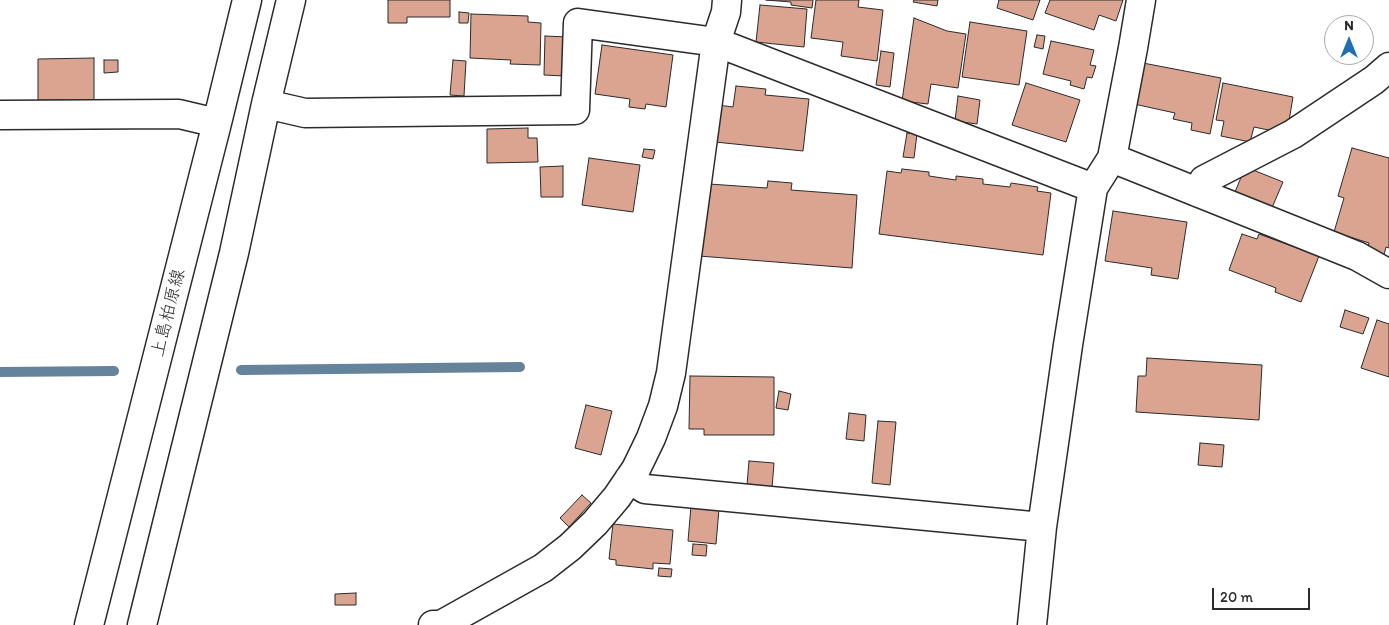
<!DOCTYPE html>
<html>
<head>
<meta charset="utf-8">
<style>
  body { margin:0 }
  #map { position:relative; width:1389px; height:625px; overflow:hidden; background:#fff; font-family:Itim,sans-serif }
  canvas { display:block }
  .north { position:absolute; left:1324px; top:15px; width:50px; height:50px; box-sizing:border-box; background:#fff; border:1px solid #aaa; border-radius:50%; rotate:0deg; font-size:14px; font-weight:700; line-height:20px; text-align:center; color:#2b2b2b }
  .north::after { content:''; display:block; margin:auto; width:18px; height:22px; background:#1f6fb2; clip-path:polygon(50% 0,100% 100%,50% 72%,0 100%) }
  .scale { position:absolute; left:1212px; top:588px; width:98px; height:22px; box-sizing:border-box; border:2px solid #2b2b2b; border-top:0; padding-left:6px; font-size:15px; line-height:18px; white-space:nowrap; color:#2b2b2b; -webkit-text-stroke:4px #fff; paint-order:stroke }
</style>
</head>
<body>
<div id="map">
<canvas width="1389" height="625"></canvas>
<div class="north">N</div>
<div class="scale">20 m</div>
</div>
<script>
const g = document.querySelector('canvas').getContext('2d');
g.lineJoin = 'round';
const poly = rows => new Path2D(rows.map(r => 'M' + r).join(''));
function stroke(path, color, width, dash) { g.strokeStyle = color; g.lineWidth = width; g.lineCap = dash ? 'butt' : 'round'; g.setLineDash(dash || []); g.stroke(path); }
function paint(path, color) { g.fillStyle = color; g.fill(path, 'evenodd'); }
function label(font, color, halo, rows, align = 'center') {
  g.font = font + ' Itim,"Klee One",sans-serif'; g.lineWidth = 4; g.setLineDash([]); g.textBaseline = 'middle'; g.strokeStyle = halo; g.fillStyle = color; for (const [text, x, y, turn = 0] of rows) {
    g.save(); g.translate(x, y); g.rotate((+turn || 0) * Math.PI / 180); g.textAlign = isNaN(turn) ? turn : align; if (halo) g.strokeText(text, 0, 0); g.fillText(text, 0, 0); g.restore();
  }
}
stroke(poly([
  [241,370,520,367],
  [0,372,114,371]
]), '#65849c', 10);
const building = poly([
  [388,0,450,0,450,17,407,17,407,23,388,23,388,0],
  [766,0,813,0,812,8,791,5,791,2,766,0],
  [816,0,859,0,858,7,883,10,877,61,841,56,843,42,811,38,816,0],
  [914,0,938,0,937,6,913,2,914,0],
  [999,0,1040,0,1033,20,997,8,999,0],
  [1050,0,1123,0,1116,21,1099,15,1094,30,1045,13,1050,0],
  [760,5,807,9,804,47,756,42,760,5],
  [459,12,469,13,468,23,459,23,459,12],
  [471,14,528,16,528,22,541,23,540,65,510,64,511,60,470,58,471,14],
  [914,18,947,31,966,34,958,88,931,84,928,104,902,101,914,18],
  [970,22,1027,31,1019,85,962,77,970,22],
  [1037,35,1045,36,1043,49,1034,47,1037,35],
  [545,36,567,37,565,76,544,75,545,36],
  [1051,41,1094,50,1090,65,1096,66,1092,78,1087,77,1084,89,1070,85,1071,81,1043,74,1051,41],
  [602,45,673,55,666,107,646,104,645,109,629,107,630,99,595,94,602,45],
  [881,51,894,53,890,87,876,85,881,51],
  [94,58,94,100,38,100,38,59,94,58],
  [104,60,118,60,118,72,104,73,104,60],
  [453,60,466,61,464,96,450,95,453,60],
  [1143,63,1221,78,1210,134,1191,130,1192,123,1173,119,1175,113,1134,104,1143,63],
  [1026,83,1080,100,1066,142,1012,125,1026,83],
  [1223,83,1293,97,1288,127,1279,125,1278,132,1254,127,1250,142,1221,136,1224,121,1216,120,1223,83],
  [736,86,766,89,765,95,809,99,803,151,715,142,718,105,733,107,736,86],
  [958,96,980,100,977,124,955,121,958,96],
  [528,128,528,138,537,138,538,162,487,163,487,129,528,128],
  [907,133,917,134,914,158,903,157,907,133],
  [1352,148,1389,158,1389,248,1386,247,1384,255,1367,250,1369,243,1334,232,1344,198,1338,196,1352,148],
  [644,149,655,150,653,159,642,157,644,149],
  [589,158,640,165,633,212,582,205,589,158],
  [563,166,563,197,541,197,540,167,563,166],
  [902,169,929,172,929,176,956,180,956,176,983,179,983,184,1010,187,1011,183,1038,187,1037,191,1051,193,1043,255,879,234,887,171,901,173,902,169],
  [1253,170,1283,182,1271,210,1243,199,1244,196,1235,192,1242,175,1253,170],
  [768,181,792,183,791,190,857,195,852,268,699,256,709,184,767,188,768,181],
  [1113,211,1187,222,1178,279,1151,275,1152,268,1105,261,1113,211],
  [1242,234,1257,239,1259,234,1319,256,1301,302,1275,292,1276,288,1229,270,1242,234],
  [1345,310,1369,318,1363,334,1340,327,1345,310],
  [1377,320,1389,324,1389,377,1361,368,1377,320],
  [1147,358,1262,365,1259,420,1136,412,1138,376,1146,376,1147,358],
  [690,376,774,377,774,435,704,435,704,429,689,429,690,376],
  [779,391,791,394,788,410,776,408,779,391],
  [586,405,612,411,601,455,575,448,586,405],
  [849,413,866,415,864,441,846,439,849,413],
  [878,421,896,422,890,485,872,483,878,421],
  [1200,443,1224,445,1222,467,1198,465,1200,443],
  [749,461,774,463,772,488,747,485,749,461],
  [582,495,591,503,569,527,560,518,582,495],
  [691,506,719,509,716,544,688,541,691,506],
  [613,524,673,530,670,564,653,563,653,569,616,565,616,560,609,559,613,524],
  [693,544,707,545,706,556,692,555,693,544],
  [659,568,672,569,671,577,658,576,659,568],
  [356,593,356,605,335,605,335,594,356,593]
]);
paint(building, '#daa491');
stroke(building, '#2b2b2b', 1);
const minor = poly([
  [266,104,305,113,575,110,578,23,716,42,1093,188],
  [0,115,179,114,217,123],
  [1112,158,1357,256,1389,274],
  [1199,193,1204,180,1293,134,1374,80,1389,67],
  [629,479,645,489,1042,527],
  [89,625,217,123,247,0],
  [142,625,234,253,266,104,291,0],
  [433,625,441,625,543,568,570,547,595,523,617,497,636,469,651,438,663,406,671,373,716,42,726,12,727,0],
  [1032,625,1042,527,1068,345,1093,188,1112,158,1133,48,1141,0]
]);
stroke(minor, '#2b2b2b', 31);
stroke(minor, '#fff', 28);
label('18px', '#2b2b2b', '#fff', [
  ["上島柏原線",169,313,-76]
]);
</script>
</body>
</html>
